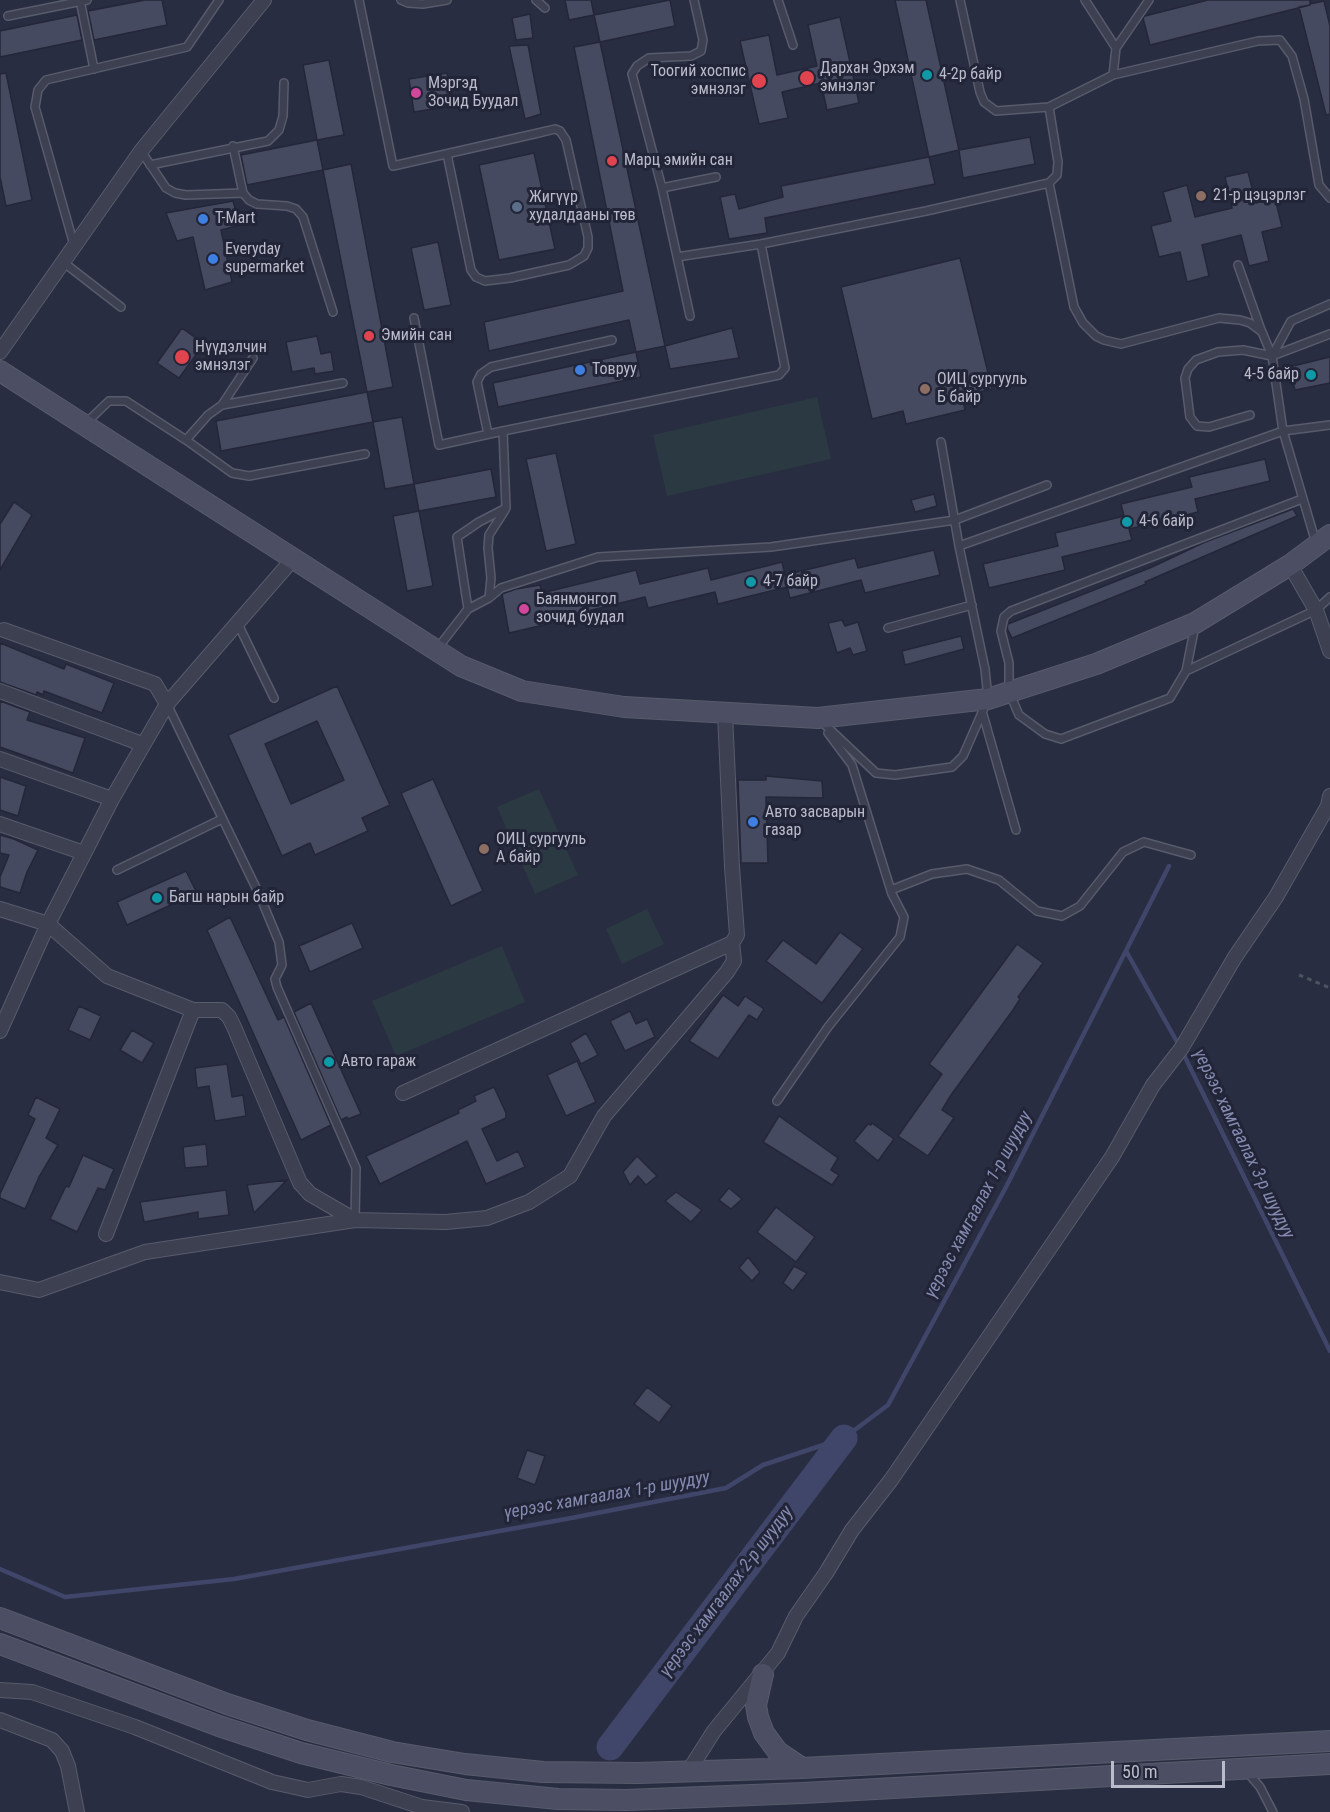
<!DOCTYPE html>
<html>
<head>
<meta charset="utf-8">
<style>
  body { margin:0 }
  #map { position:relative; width:1330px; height:1812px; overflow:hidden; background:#292d41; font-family:"Roboto Condensed",sans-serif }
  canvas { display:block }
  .scale { position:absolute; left:1111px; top:1761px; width:114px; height:27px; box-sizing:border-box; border:3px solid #babccb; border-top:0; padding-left:8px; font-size:18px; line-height:21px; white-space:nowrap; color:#babccb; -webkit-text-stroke:4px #222537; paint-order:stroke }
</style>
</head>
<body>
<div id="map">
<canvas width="1330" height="1812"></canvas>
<div class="scale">50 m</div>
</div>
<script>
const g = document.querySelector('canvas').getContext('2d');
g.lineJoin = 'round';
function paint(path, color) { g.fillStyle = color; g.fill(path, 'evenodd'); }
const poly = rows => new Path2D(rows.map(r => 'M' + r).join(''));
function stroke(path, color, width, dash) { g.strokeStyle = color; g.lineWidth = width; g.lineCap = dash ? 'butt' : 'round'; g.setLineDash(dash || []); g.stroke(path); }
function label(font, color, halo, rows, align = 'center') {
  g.font = font + ' "Roboto Condensed",sans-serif'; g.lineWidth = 6; g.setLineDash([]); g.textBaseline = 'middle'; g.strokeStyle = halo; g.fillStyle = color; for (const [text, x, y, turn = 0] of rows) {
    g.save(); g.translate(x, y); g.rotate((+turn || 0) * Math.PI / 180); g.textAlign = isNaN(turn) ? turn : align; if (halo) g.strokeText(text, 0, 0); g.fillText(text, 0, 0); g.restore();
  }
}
paint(poly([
  [817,397,831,459,667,496,653,435],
  [539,789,578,875,535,894,497,807],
  [647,909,664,944,622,964,606,929],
  [502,946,525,1002,396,1056,372,1001]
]), '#2b3942');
stroke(poly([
  [1126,951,1181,1049,1330,1351],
  [0,1569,65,1597,234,1579,566,1519,726,1488,763,1465,844,1438,888,1405,1006,1187,1169,866]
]), '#404669', 4.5);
stroke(poly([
  [610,1747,844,1438]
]), '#404669', 27);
const building = poly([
  [145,0,162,0,167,25,94,40,88,11,145,0],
  [565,0,591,0,594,15,569,20,565,0],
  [670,0,675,26,600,42,594,15,670,0],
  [895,0,926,0,959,150,929,157,895,0],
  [1208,0,1310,0,1310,4,1324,1,1330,26,1330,114,1326,115,1299,7,1310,5,1150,45,1143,18,1145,16,1208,0],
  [530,14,533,38,516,40,512,18,530,14],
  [77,15,82,40,0,57,0,31,77,15],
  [840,17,859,103,827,110,821,83,782,92,788,118,759,124,740,41,769,35,777,75,817,66,808,25,840,17],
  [600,42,665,346,636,352,629,320,489,351,484,322,623,291,574,47,600,42],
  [528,45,541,114,525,119,509,46,528,45],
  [329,60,344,135,317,140,303,65,329,60],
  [6,73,32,200,6,206,0,177,0,74,6,73],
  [447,73,452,106,414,112,409,79,447,73],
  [1030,137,1035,164,963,178,959,150,1030,137],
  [317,140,323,170,247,185,241,155,317,140],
  [534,153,555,249,499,260,479,165,534,153],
  [929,157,935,184,765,218,767,233,729,239,720,197,735,194,739,209,783,197,781,186,929,157],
  [351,164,393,387,367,392,323,170,351,164],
  [1248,172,1256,203,1275,198,1282,227,1262,232,1269,261,1249,266,1241,235,1202,245,1209,276,1187,282,1180,252,1159,257,1151,226,1171,221,1163,192,1187,185,1195,217,1232,208,1225,177,1248,172],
  [233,201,240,225,221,230,232,282,205,290,193,237,177,241,166,213,233,201],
  [438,242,451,305,424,310,411,248,438,242],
  [960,258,992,389,962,396,965,410,906,424,903,411,872,419,841,287,960,258],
  [182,328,204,344,179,378,157,363,182,328],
  [732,328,739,358,670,369,665,346,732,328],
  [317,336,321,354,331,352,334,371,315,374,314,368,292,372,286,342,317,336],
  [636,352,641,377,498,407,493,383,636,352],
  [1330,357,1330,383,1295,390,1289,367,1330,357],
  [367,392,373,422,221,451,216,421,367,392],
  [402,417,414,484,385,489,373,422,402,417],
  [556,453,576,544,546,551,526,459,556,453],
  [1265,459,1270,481,1195,499,1198,512,1129,529,1132,540,1062,557,1065,570,989,588,983,564,1058,546,1055,533,1124,516,1121,504,1192,487,1189,477,1265,459],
  [491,469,496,497,419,511,414,484,491,469],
  [934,494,937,506,915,512,911,500,934,494],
  [14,502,32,515,0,570,0,524,14,502],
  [1293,509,1297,516,1145,582,1146,584,1012,638,1007,628,1008,624,1152,567,1205,542,1293,509],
  [419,511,433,586,407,591,393,516,419,511],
  [934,550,940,575,865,593,861,580,790,598,787,587,718,604,715,592,648,608,645,597,547,621,548,624,509,633,502,594,516,589,540,585,542,593,636,570,640,584,708,568,711,580,782,562,785,575,855,558,858,568,934,550],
  [842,620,845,626,858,622,867,651,853,655,850,648,837,653,828,623,842,620],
  [961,636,964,649,905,665,902,651,961,636],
  [0,643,64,669,66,664,114,683,102,713,44,691,43,695,37,692,36,695,0,682,0,643],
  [337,686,390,805,362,818,368,831,315,855,310,843,282,856,228,735,337,686],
  [317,721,344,780,291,804,265,744,317,721],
  [0,701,30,712,27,720,85,738,73,773,0,747,0,701],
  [766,776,822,781,823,798,766,797,768,863,741,863,738,780,766,780,766,776],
  [0,777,26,786,18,816,0,810,0,777],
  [433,779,483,891,451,906,401,793,433,779],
  [0,835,14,839,38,850,27,872,20,893,0,887,0,877,9,855,0,853,0,835],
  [186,871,197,893,127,925,117,902,186,871],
  [230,917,278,1020,284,1017,331,1125,301,1140,207,930,230,917],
  [352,923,363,948,310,972,299,946,352,923],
  [840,932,863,949,822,1003,766,961,783,940,816,964,840,932],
  [1017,944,1043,963,1018,997,1020,999,1013,1010,951,1095,942,1110,954,1118,928,1156,898,1136,942,1074,929,1064,1017,944],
  [723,995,738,1006,745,996,764,1009,757,1020,749,1015,718,1059,689,1041,723,995],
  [311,1003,361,1114,348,1119,347,1117,341,1120,294,1012,311,1003],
  [79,1006,101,1016,90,1040,68,1030,79,1006],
  [630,1011,636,1024,647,1019,655,1037,625,1051,610,1021,630,1011],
  [132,1030,154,1043,142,1063,120,1050,132,1030],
  [586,1033,598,1055,581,1064,570,1043,586,1033],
  [577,1061,596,1102,566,1116,547,1075,577,1061],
  [227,1064,232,1097,243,1095,246,1116,215,1121,209,1086,197,1088,195,1068,227,1064],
  [494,1087,506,1113,506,1118,482,1129,497,1161,518,1151,525,1167,486,1184,467,1141,380,1184,366,1156,459,1113,458,1110,476,1101,474,1096,494,1087],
  [36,1097,60,1109,46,1138,58,1145,39,1177,25,1209,0,1198,0,1194,35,1119,28,1115,36,1097],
  [779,1116,838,1158,831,1170,839,1175,832,1185,763,1142,779,1116],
  [872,1123,894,1139,878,1161,854,1141,868,1124,871,1125,872,1123],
  [206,1144,208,1166,185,1168,183,1147,206,1144],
  [83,1155,114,1169,105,1190,98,1188,77,1232,50,1219,66,1186,69,1187,83,1155],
  [637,1156,657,1176,646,1185,638,1176,630,1185,623,1172,637,1156],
  [287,1180,254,1213,247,1185,287,1180],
  [729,1188,742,1199,731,1209,719,1200,729,1188],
  [226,1190,229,1215,198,1219,198,1212,144,1222,140,1202,226,1190],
  [676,1192,702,1210,691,1222,665,1201,676,1192],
  [776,1207,815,1237,796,1262,757,1232,776,1207],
  [748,1257,760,1272,752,1281,739,1268,748,1257],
  [794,1266,807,1273,793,1291,783,1283,794,1266],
  [647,1387,672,1406,659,1423,634,1404,647,1387],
  [527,1450,545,1456,535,1485,517,1478,527,1450]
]);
paint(building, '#464a61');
stroke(building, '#242739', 1.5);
const lane = poly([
  [80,0,94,69],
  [359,0,393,166,534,134,555,129,560,131,566,140,588,237,588,248,584,256,569,265,510,278,485,281,476,277,471,270,447,154],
  [401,0,408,3,423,4,447,0],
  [536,0,545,8],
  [778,0,793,45],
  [960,0,980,92,984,102,996,111,1049,107,1113,75,1258,41,1280,40,1292,56,1304,99,1319,185,1330,198],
  [1085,0,1116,48],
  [8,16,87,0],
  [1113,75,1116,48,1149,0],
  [233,146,243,193,249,200,257,204,287,206,296,209,303,217,333,312],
  [141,151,166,188,175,193,186,195,243,193],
  [150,165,268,141,279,130,283,116,284,83],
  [1049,183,1074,307,1083,323,1096,336,1104,340,1121,344,1219,318,1240,320,1250,323,1262,332,1272,356,1283,431,1316,543],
  [662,188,716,177],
  [74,245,35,107,38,90,46,80,187,47,219,0],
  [677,257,761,244,926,211,1049,183,1057,175,1058,162,1049,107],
  [63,262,121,307],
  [1238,265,1261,330],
  [690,316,662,188,632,74,637,66,649,58,691,56,701,51,703,40,694,0],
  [414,318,439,445,503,431,506,508,479,522,457,537,468,609,437,649],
  [1272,356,1291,321,1330,304],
  [222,405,343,383],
  [1250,415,1209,427,1197,426,1190,417,1185,378,1188,369,1196,360,1218,352,1243,350,1272,356,1330,334],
  [86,423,109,401,126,401,186,440,232,473,249,476,365,454],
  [503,431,779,375,785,368,761,244],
  [488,434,477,382,481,374,491,367,612,340],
  [186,440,208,415,222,405,253,358],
  [959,546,1283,431,1330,425],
  [489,598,491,578,488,548,489,535,505,510],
  [468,609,489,598,501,588,598,557,771,547,955,520,1047,485],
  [237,622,274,698],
  [1195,626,1186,671,1170,698,1061,739,1045,734,1019,715,1009,692,1009,663,1001,631,1004,617,1011,611,1302,499],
  [888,628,972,605],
  [1186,671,1316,610,1330,597],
  [167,704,259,894,279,942,282,965,275,979,277,987,356,1168,355,1220],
  [982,711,1016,830],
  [822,722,876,773,895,775,952,767,963,756,988,699,985,669,959,546,941,442],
  [117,870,222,819],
  [891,890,932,874,967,869,999,880,1037,911,1062,916,1080,906,1123,852,1144,842,1191,855],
  [777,1101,828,1027,900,937,904,917,892,894,852,765,828,733],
  [1248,1773,1260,1787,1273,1812]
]);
const street = poly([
  [0,352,141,151,264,0],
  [1290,565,1316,610,1330,651],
  [4,630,155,684,167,704],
  [0,691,142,744],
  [0,759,112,799],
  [0,824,84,853],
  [0,909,48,924,107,976,193,1010,222,1010,229,1017,234,1027,300,1183,310,1194,355,1220],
  [0,1031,48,924,112,799,167,704,293,559],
  [403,1093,732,943,737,935,732,867,725,714],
  [106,1234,193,1010],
  [0,1282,39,1290,145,1252,355,1220,446,1222,487,1218,529,1202,570,1176,604,1116,727,972,734,961,732,943],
  [0,1690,32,1692,135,1727,272,1782,308,1790,341,1784,361,1787,422,1807,462,1812],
  [0,1720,52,1740,62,1751,68,1766,77,1812],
  [688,1772,714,1731,778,1653,796,1616,826,1573,852,1530,891,1480,1112,1157,1153,1085,1181,1049,1235,957,1276,897,1328,806,1330,796]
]);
const secondary = poly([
  [0,371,461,666,522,691,624,707,818,718,988,699,1096,664,1195,623,1290,565,1330,535],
  [0,1618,227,1704,307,1730,392,1752,465,1764,543,1772,638,1773,802,1768,1330,1741],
  [0,1644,219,1726,301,1753,391,1775,466,1790,558,1799,626,1800,803,1793,1330,1764],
  [763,1674,756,1705,758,1717,764,1733,778,1752,802,1768]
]);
stroke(lane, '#585b6b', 10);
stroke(street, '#585b6b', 16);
stroke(secondary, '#585b6b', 22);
stroke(poly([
  [1299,975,1330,988]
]), '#4a565f', 3, [4.5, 4.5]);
stroke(lane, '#3d4051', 7);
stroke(street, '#3d4051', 14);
stroke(secondary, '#4c4e64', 20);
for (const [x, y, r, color] of [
  [927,75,6,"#0f9aa8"],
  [807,78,8,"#e0444e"],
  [759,81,8,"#e0444e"],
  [416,93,6,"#d1479c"],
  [612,161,6,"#e0444e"],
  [1201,196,6,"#8d6e63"],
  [517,207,6,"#5c6f8a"],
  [203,219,6,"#3f7fe0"],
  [213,259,6,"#3f7fe0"],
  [369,336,6,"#e0444e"],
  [182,357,8,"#e0444e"],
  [580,370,6,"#3f7fe0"],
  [1311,375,6,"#0f9aa8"],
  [925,389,6,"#8d6e63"],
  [1127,522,6,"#0f9aa8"],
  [751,582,6,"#0f9aa8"],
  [524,609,6,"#d1479c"],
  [753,822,6,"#3f7fe0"],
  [484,849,6,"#8d6e63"],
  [157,898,6,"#0f9aa8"],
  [329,1062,6,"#0f9aa8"]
]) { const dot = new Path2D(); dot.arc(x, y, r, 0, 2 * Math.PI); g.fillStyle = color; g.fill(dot); stroke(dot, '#222537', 2); }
label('16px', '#babccb', '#222537', [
  ["Дархан Эрхэм",820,69],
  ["эмнэлэг",820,87],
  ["Тоогий хоспис",746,72,"right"],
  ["эмнэлэг",746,90,"right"],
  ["4-2р байр",939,75],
  ["Мэргэд",428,84],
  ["Зочид Буудал",428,102],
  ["Марц эмийн сан",624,161],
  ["21-р цэцэрлэг",1213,196],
  ["Жигүүр",529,198],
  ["худалдааны төв",529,216],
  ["T-Mart",215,219],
  ["Everyday",225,250],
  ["supermarket",225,268],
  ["Эмийн сан",381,336],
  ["Нүүдэлчин",195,348],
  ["эмнэлэг",195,366],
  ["Товруу",592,370],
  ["4-5 байр",1299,375,"right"],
  ["ОИЦ сургууль",937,380],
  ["Б байр",937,398],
  ["4-6 байр",1139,522],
  ["4-7 байр",763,582],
  ["Баянмонгол",536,600],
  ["зочид буудал",536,618],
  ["Авто засварын",765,813],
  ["газар",765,831],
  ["ОИЦ сургууль",496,840],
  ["А байр",496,858],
  ["Багш нарын байр",169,898],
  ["Авто гараж",341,1062]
], 'left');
label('italic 18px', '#858ab0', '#222537', [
  ["үерээс хамгаалах 3-р шуудуу",1243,1144,64],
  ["үерээс хамгаалах 1-р шуудуу",979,1205,-62],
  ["үерээс хамгаалах 1-р шуудуу",607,1496,-10],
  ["үерээс хамгаалах 2-р шуудуу",727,1592,-53]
]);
</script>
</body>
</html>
